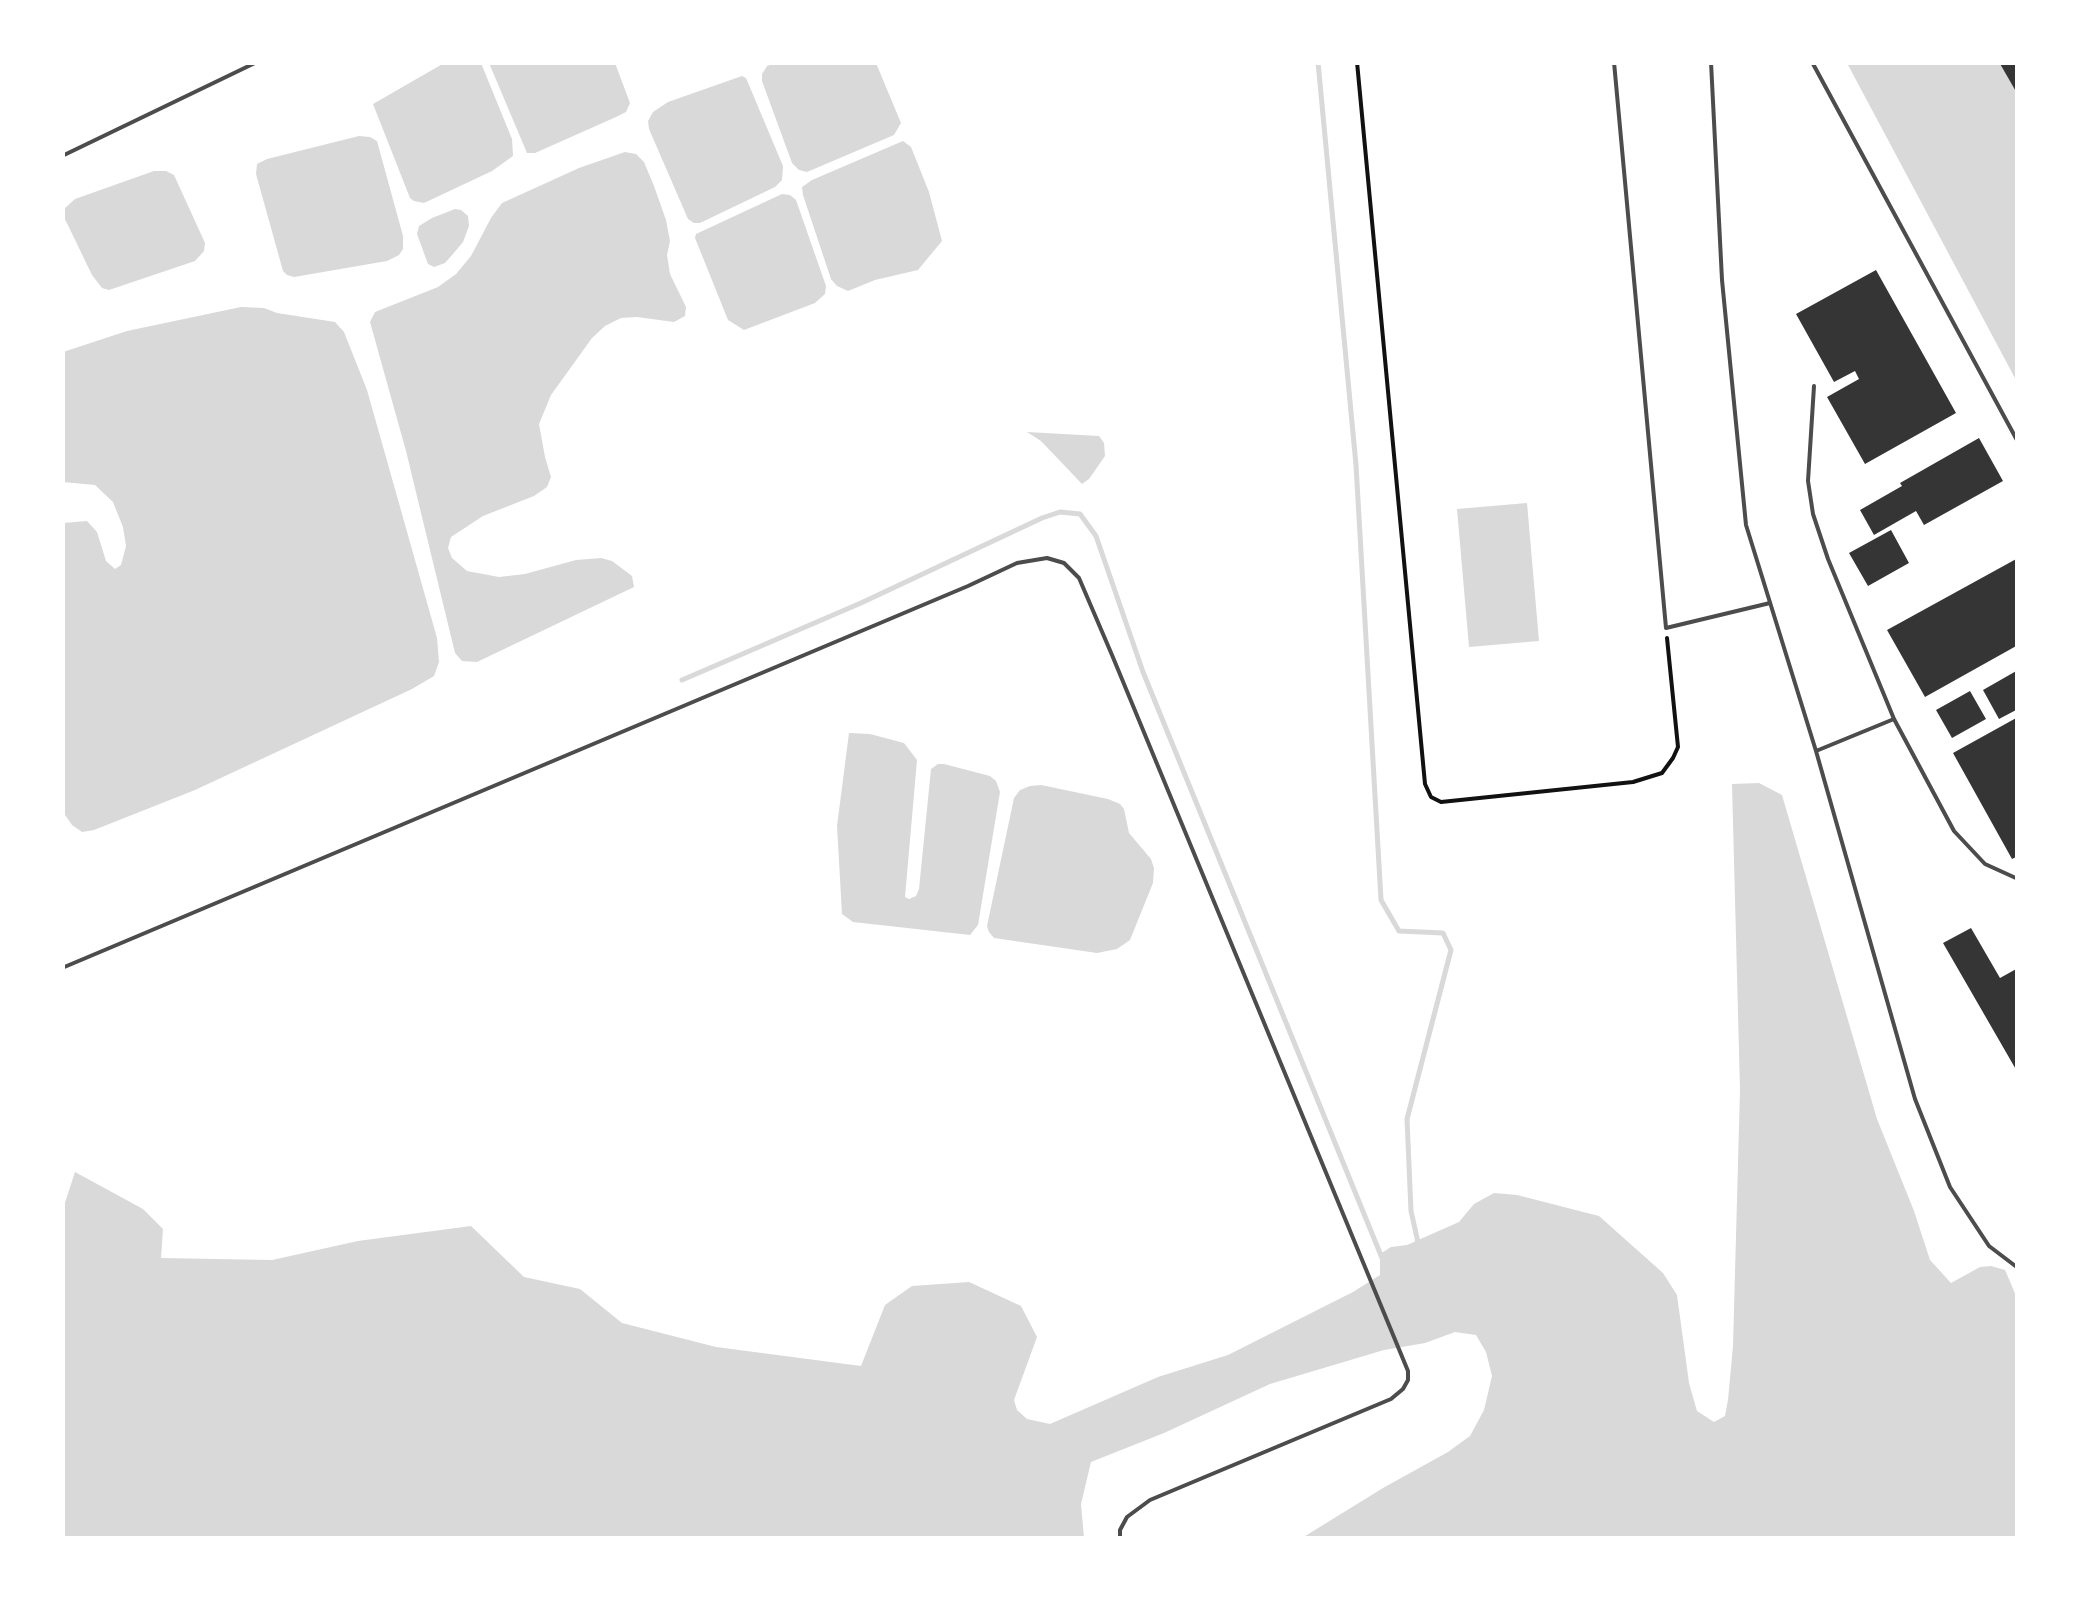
<!DOCTYPE html>
<html>
<head>
<meta charset="utf-8">
<style>
  body { margin:0 }
  #map { position:relative; width:2080px; height:1601px; overflow:hidden; background:#fff; font-family:Lora,serif }
  canvas { display:block }
  .frame { position:absolute; inset:0; border:65px solid #fff; pointer-events:none }
</style>
</head>
<body>
<div id="map">
<canvas width="2080" height="1601"></canvas>
<div class="frame"></div>
</div>
<script>
const g = document.querySelector('canvas').getContext('2d');
g.lineJoin = 'round';
function paint(path, color) { g.fillStyle = color; g.fill(path, 'evenodd'); }
const poly = rows => new Path2D(rows.map(r => 'M' + r).join(''));
function stroke(path, color, width, dash) { g.strokeStyle = color; g.lineWidth = width; g.lineCap = dash ? 'butt' : 'round'; g.setLineDash(dash || []); g.stroke(path); }
paint(poly([
  [446,62,481,63,512,139,513,156,492,171,424,203,414,201,410,198,373,104],
  [489,63,615,63,630,103,626,112,616,117,535,153,527,153],
  [776,63,876,63,901,123,894,135,807,172,799,170,792,163,762,81,762,74,767,66],
  [1847,63,2017,63,2017,382],
  [742,76,746,78,783,166,782,180,775,187,700,223,694,223,688,219,649,129,648,121,653,112,668,102],
  [359,136,370,137,377,141,403,236,403,249,399,255,387,261,294,277,287,275,283,271,256,174,257,164,267,159],
  [903,141,911,147,929,192,942,241,918,270,875,280,848,291,837,286,831,279,803,195,802,187,812,180],
  [625,152,636,154,644,162,654,186,666,220,670,241,667,255,670,274,686,307,685,316,674,322,637,317,621,318,605,326,592,338,551,395,539,424,545,457,551,477,547,487,534,496,483,516,451,537,448,548,452,558,467,571,499,577,525,574,576,560,601,558,612,561,632,576,634,587,477,662,462,661,455,653,406,451,370,322,375,312,438,287,456,274,471,256,491,218,502,203,579,168],
  [154,171,166,171,174,175,205,243,204,251,195,261,109,290,102,288,92,275,63,215,64,209,75,199],
  [782,194,790,195,796,200,826,286,825,294,815,303,744,330,728,320,695,238,696,234],
  [455,209,461,210,468,216,469,226,463,242,453,254,445,263,434,267,428,264,417,234,419,226,432,218],
  [241,307,264,308,277,313,335,322,344,332,367,390,437,638,439,662,434,676,412,689,195,790,94,830,82,832,72,825,63,812,63,523,87,521,97,532,106,561,115,569,121,565,126,546,123,527,113,502,95,485,63,482,63,352,127,331],
  [1027,432,1099,436,1104,443,1105,456,1089,479,1082,484,1041,441],
  [1527,503,1539,641,1469,647,1457,509],
  [849,733,870,734,904,743,917,760,905,897,909,899,916,896,919,889,931,769,938,764,944,764,990,776,996,781,1000,792,978,925,970,935,853,922,842,914,837,826],
  [1759,783,1782,795,1877,1119,1914,1211,1930,1260,1951,1283,1980,1267,1991,1266,2005,1270,2017,1298,2017,1538,1302,1538,1383,1488,1448,1452,1470,1436,1484,1410,1492,1376,1486,1352,1476,1335,1455,1332,1425,1343,1384,1350,1270,1384,1164,1433,1091,1462,1081,1504,1084,1538,63,1538,62,1212,75,1172,143,1209,163,1229,161,1258,272,1260,358,1241,471,1226,524,1277,580,1289,622,1323,716,1347,861,1366,885,1305,912,1286,969,1282,1021,1306,1037,1337,1014,1400,1017,1410,1027,1419,1050,1424,1158,1377,1228,1355,1353,1292,1380,1275,1380,1254,1391,1247,1407,1245,1459,1222,1474,1204,1494,1193,1517,1195,1599,1216,1663,1273,1677,1295,1689,1383,1697,1411,1714,1422,1725,1416,1728,1400,1733,1346,1740,1090,1732,784],
  [1041,785,1108,799,1120,804,1124,809,1129,833,1151,859,1154,868,1153,883,1130,940,1117,949,1097,953,994,938,989,932,987,926,1014,798,1020,790,1030,786]
]), '#d9d9d9');
stroke(poly([
  [1318,62,1356,465,1381,900,1399,931,1443,933,1451,950,1407,1119,1411,1211,1419,1247],
  [682,680,861,603,1042,518,1060,512,1080,514,1096,536,1143,672,1382,1258]
]), '#d9d9d9', 5);
paint(poly([
  [1999,62,2018,62,2018,95],
  [1876,270,1956,413,1865,464,1827,397,1859,379,1855,371,1834,382,1796,314],
  [1979,438,2003,481,1924,525,1916,511,1874,535,1860,510,1902,486,1900,483],
  [1891,530,1909,563,1868,586,1849,553],
  [2018,558,2018,645,1925,697,1887,630],
  [2018,670,2018,709,1999,719,1983,690],
  [1970,691,1986,719,1952,738,1936,710],
  [2018,717,2018,856,2012,859,1953,753],
  [1971,928,2000,978,2018,968,2018,1073,1943,943]
]), '#353535');
stroke(poly([
  [1357,62,1425,784,1431,797,1441,802,1633,782,1662,773,1673,758,1678,747,1667,638]
]), '#111', 4);
stroke(poly([
  [1614,62,1666,628,1770,603],
  [1711,62,1722,280,1746,525,1816,751,1915,1099,1950,1187,1989,1246,2018,1268],
  [1812,62,2018,442],
  [62,156,257,62],
  [1814,386,1808,481,1813,514,1828,559,1894,719,1954,831,1985,864,2018,879],
  [1816,751,1894,719],
  [62,968,968,586,1017,563,1047,558,1064,563,1079,578,1112,655,1408,1371,1408,1380,1403,1389,1391,1399,1150,1500,1127,1517,1120,1530,1120,1538]
]), '#4c4c4c', 4);
</script>
</body>
</html>
